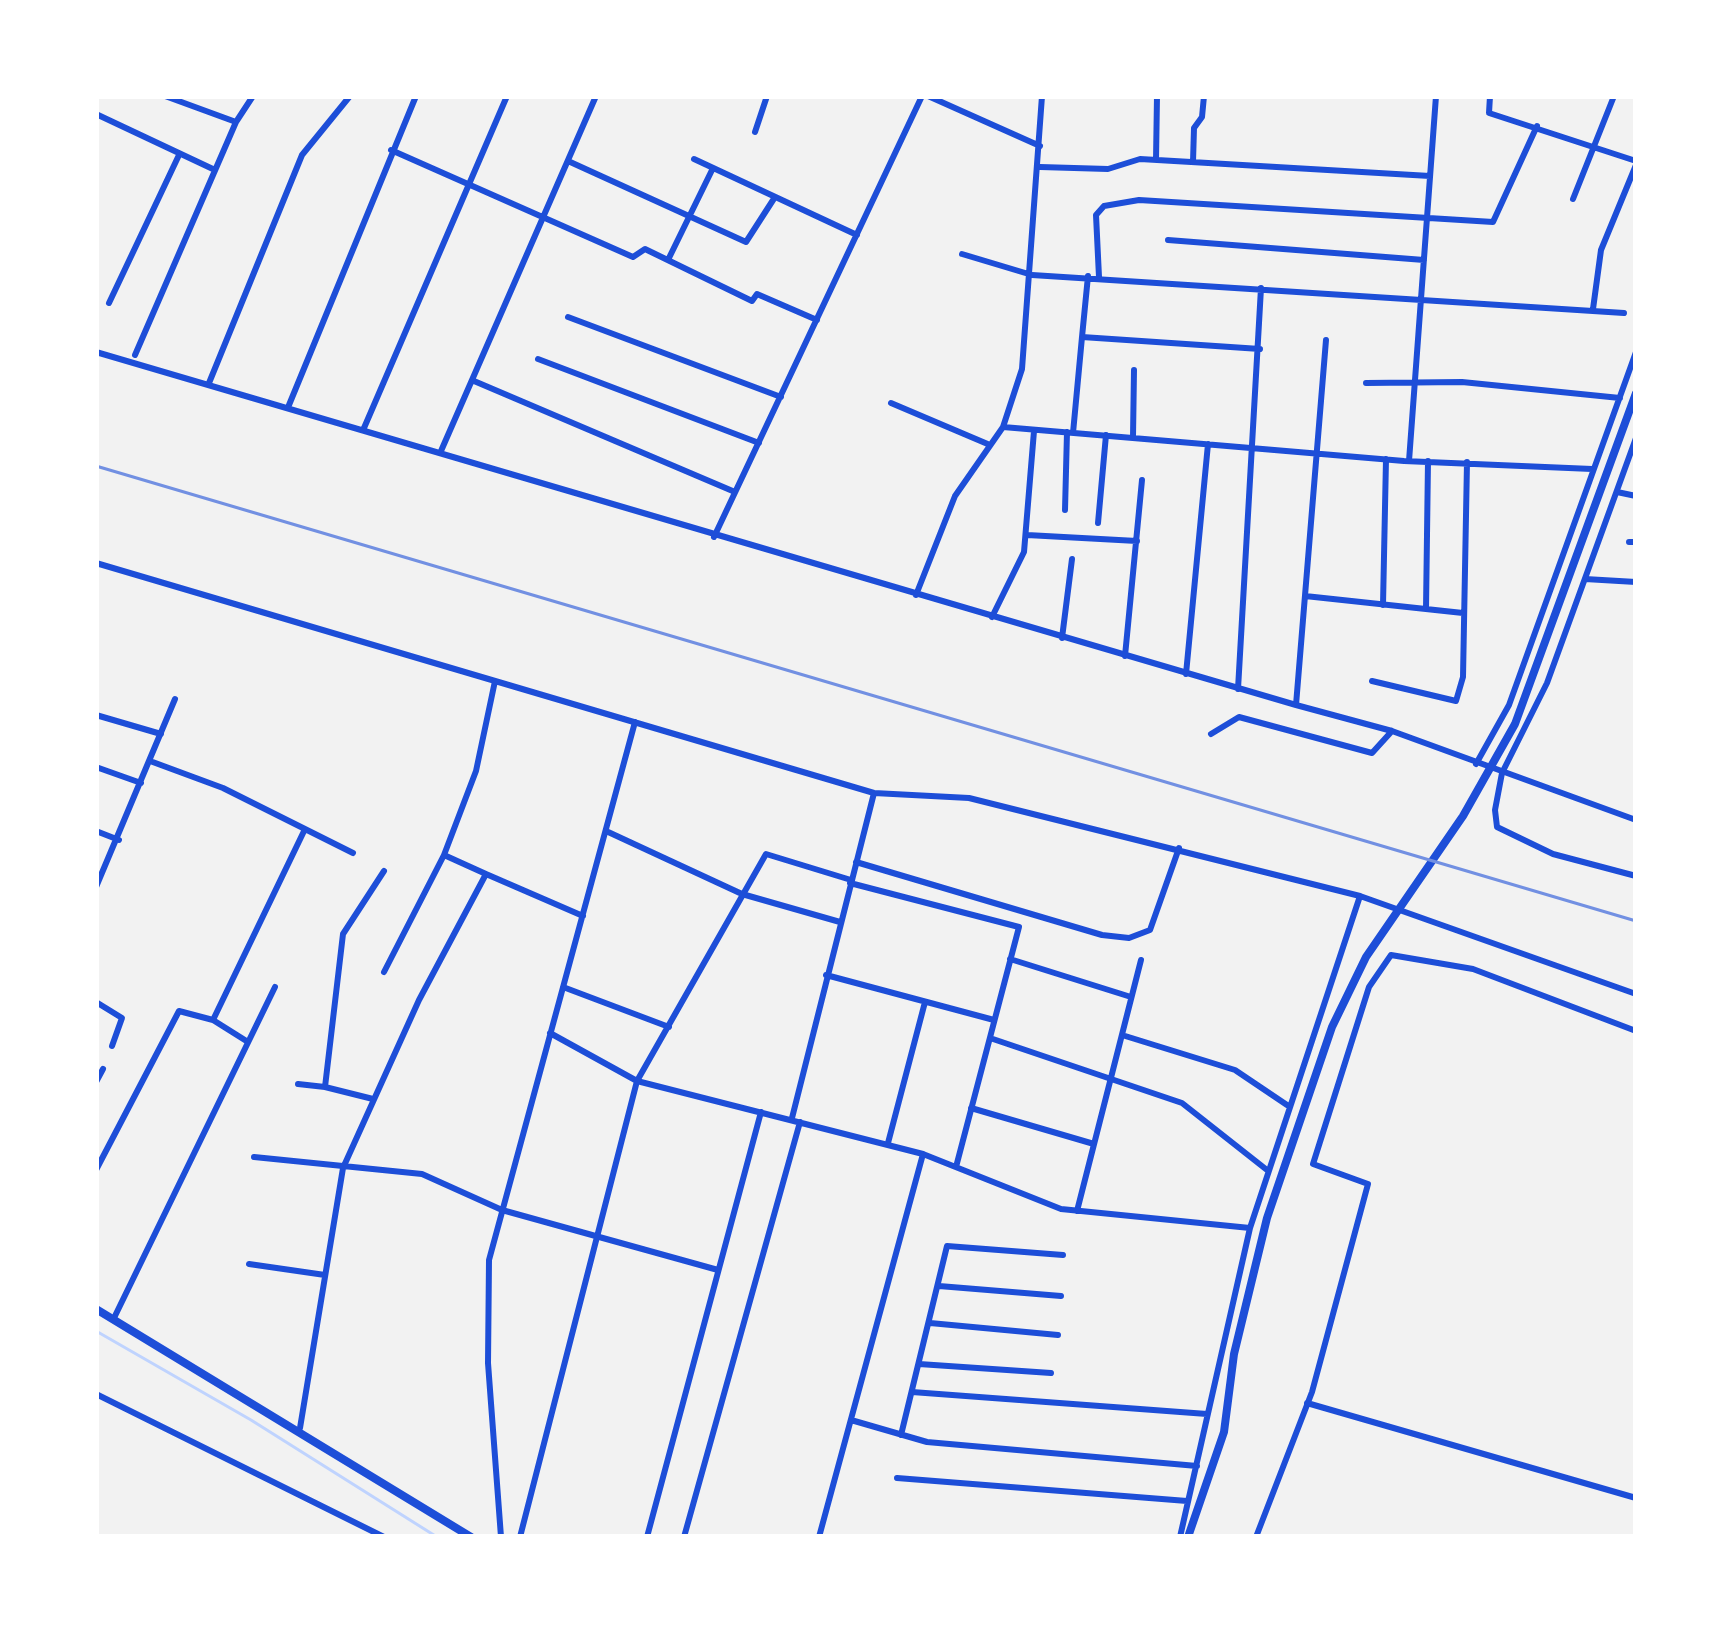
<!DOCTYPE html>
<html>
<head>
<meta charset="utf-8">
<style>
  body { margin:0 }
  #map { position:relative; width:1732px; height:1633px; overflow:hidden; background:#f2f2f2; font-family:Arial,sans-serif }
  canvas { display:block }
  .frame { position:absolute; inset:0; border:99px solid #fff; pointer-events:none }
</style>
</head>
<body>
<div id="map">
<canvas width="1732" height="1633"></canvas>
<div class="frame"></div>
</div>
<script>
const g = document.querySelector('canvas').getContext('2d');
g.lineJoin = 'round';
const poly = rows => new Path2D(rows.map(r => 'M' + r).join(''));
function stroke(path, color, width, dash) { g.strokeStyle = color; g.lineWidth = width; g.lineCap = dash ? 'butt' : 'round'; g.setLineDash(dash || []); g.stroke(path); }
stroke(poly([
  [96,1331,251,1420,437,1537]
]), '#bfd3fe', 3);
stroke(poly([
  [165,96,236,122],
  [928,96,1040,146],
  [1490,96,1489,113,1636,161],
  [96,114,215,170],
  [755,132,767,96],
  [391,150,633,257,645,249,752,301,757,294,817,320],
  [694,159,857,235],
  [1156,160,1157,96],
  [568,161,746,242,775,197],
  [1193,162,1194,128,1202,117,1204,96],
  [1040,167,1108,169,1140,159,1430,176],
  [1573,199,1614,96],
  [1168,240,1424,260],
  [962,254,1032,275,1624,313],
  [668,260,713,168],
  [1088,276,1082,337,1260,349],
  [1099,277,1096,215,1104,206,1139,200,1493,222,1537,126],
  [109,303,179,155],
  [1593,309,1601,250,1636,165],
  [568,317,781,397],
  [1326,340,1296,705,1392,731,1636,820],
  [96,352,1296,705],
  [135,355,236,122,253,96],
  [538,359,759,443],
  [474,381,735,492],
  [209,383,302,155,350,96],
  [1366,383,1462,382,1620,398],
  [891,403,990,445],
  [289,405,416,96],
  [1003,427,1404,461,1592,469],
  [364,428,507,96],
  [1073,433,1082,337],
  [1133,437,1134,370],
  [1636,438,1547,683,1502,773,1495,810,1497,827,1553,854,1636,876],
  [441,451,596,96],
  [1409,461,1436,96],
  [1617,492,1636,496],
  [1065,510,1067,432],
  [1098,523,1106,435],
  [1027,535,1137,541],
  [714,537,922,96],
  [1629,542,1636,542],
  [96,563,874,793,969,798,1360,896,1250,1228,1180,1537],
  [1585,579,1636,582],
  [916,595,955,496,1003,427,1022,369,1042,96],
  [1305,596,1463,613],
  [1383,605,1386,459],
  [1426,609,1428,461],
  [992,617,1024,552,1034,431],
  [1062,638,1072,559],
  [1125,656,1142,480],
  [1186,674,1208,444],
  [1372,681,1456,701,1463,677,1467,462],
  [1238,689,1261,288],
  [96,715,161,734],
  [1211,734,1239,717,1372,753,1392,731],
  [150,761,223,788,353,853],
  [1476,764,1509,705,1636,352],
  [96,767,141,783],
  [96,831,119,840],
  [606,831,742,894,840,922],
  [444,855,486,874],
  [856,862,1102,935,1129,938,1150,930,1179,848],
  [850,883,1019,927,956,1167],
  [96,887,175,699],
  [1360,896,1636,994],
  [1010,959,1131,997],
  [384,972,444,855,476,771,495,681],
  [826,975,994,1020],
  [563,987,669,1027],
  [96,1002,122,1018,112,1046],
  [213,1020,305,829],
  [550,1033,637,1081,923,1154,1061,1209,1250,1228],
  [1122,1035,1235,1070,1287,1105],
  [990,1038,1182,1103,1267,1170],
  [96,1082,103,1069],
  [298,1084,325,1087],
  [373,1099,325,1087,343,934,384,871],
  [971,1108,1094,1144],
  [792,1118,874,793],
  [888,1143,925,1002],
  [254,1157,422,1174,502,1210,718,1270],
  [96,1170,179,1011,213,1020,248,1042],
  [1077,1211,1141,960],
  [249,1264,325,1275],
  [939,1286,1061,1296],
  [114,1318,275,987],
  [930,1323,1058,1335],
  [919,1364,1051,1373],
  [912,1392,1207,1414],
  [96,1394,384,1537],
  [1307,1403,1636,1498],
  [851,1420,927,1442,1197,1466],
  [300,1428,343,1168,419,1000,486,874,583,916],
  [901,1435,947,1246,1063,1255],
  [897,1478,1187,1501],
  [501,1537,488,1363,489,1260,635,722],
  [520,1537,637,1081,766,854,851,880],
  [647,1537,761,1112],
  [684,1537,800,1122],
  [819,1537,923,1154],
  [1256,1537,1312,1392,1368,1184,1313,1164,1369,987,1391,955,1473,969,1636,1031]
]), '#1d4ed8', 6);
stroke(poly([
  [96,1309,471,1537],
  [1188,1537,1224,1432,1234,1354,1267,1218,1332,1027,1366,957,1463,816,1515,724,1636,393]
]), '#1d4ed8', 8);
stroke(poly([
  [96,466,1636,921]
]), '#7290e2', 3);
</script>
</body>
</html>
